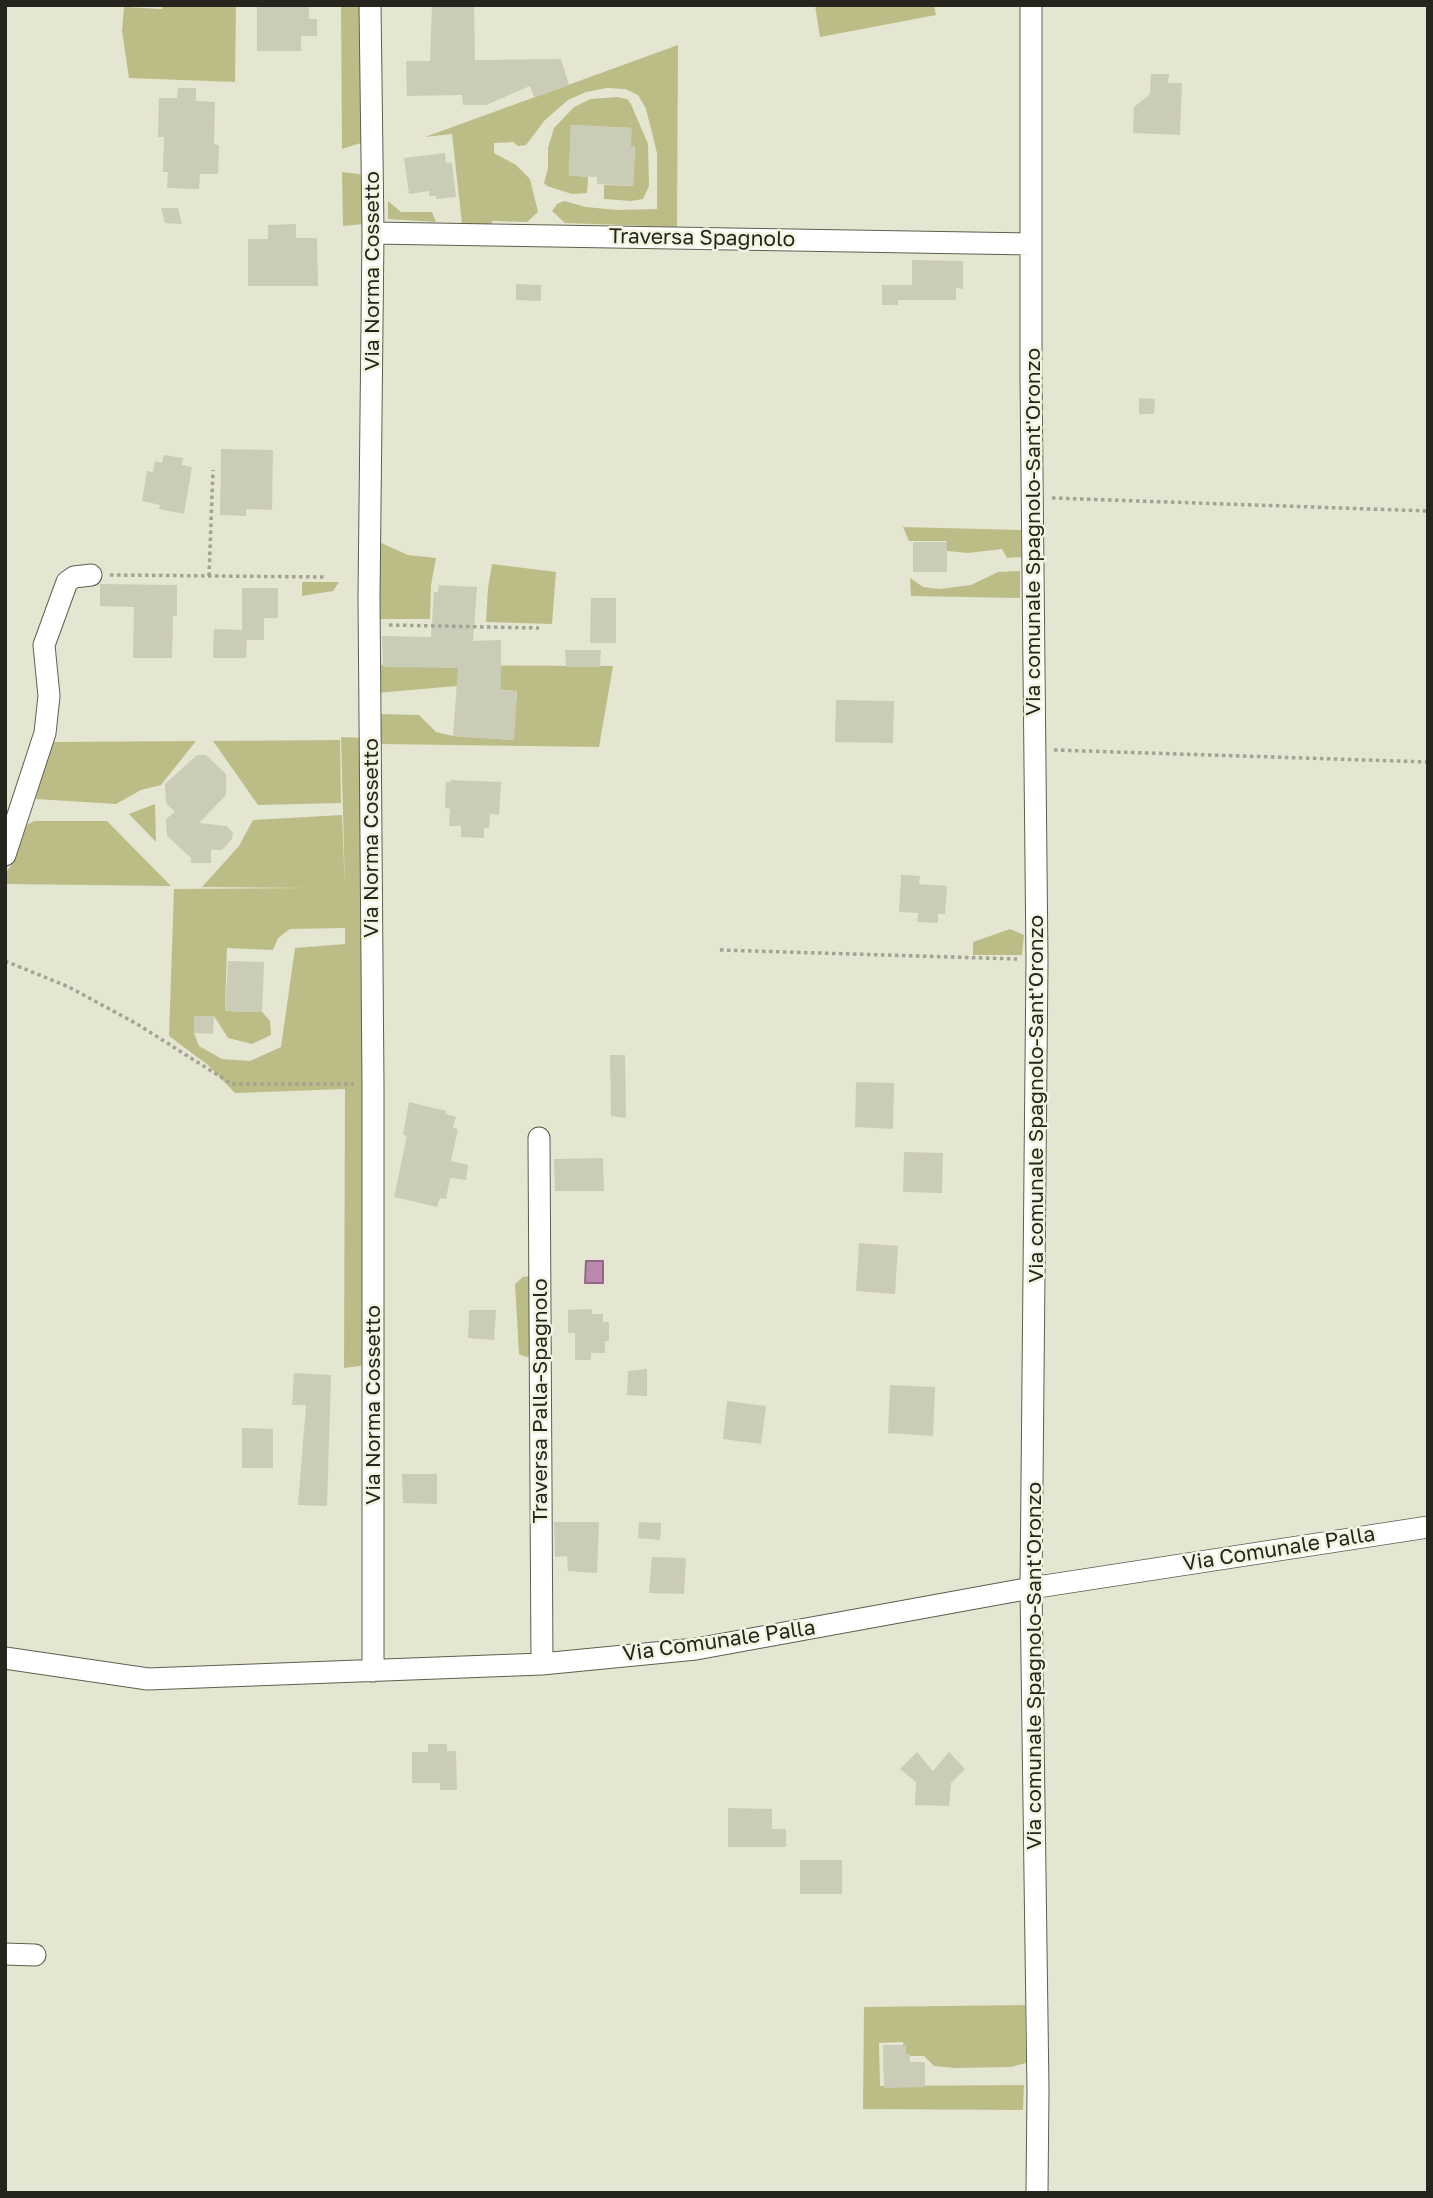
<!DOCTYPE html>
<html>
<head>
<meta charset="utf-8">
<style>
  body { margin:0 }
  #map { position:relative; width:1433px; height:2198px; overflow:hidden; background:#e5e6d2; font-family:"Golos Text",sans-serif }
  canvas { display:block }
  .frame { position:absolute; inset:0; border:7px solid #25251e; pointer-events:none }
</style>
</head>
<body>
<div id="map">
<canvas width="1433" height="2198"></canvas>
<div class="frame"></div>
</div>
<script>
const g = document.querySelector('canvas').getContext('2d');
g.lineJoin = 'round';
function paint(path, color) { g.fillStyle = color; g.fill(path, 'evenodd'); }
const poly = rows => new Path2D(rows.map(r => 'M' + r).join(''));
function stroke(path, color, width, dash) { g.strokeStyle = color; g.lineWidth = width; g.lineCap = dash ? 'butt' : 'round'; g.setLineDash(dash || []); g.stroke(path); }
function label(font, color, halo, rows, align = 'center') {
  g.font = font + ' "Golos Text",sans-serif'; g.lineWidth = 5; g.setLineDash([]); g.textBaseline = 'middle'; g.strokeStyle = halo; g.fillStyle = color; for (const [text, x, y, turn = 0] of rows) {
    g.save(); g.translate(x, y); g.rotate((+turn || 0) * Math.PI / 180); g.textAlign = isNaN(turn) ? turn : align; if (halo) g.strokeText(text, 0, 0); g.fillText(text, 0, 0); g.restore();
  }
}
paint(poly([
  [163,5,236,5,235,82,129,78,122,31,124,7,162,9],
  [341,5,359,5,361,143,342,149],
  [815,5,934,5,936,15,820,37],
  [678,45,677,227,565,223,552,211,557,204,564,201,586,207,617,210,657,209,657,153,646,109,638,95,625,89,607,88,586,92,568,100,545,120,526,145,518,146,513,142,494,143,494,153,516,165,530,179,538,212,527,222,492,221,492,224,462,224,452,134,425,137],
  [617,97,627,99,631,104,648,144,649,186,643,199,631,201,604,199,604,185,633,186,635,147,631,146,631,128,571,125,569,175,588,177,587,193,572,194,547,186,544,183,548,168,548,148,554,128,574,107,591,99],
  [342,172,359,174,363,177,363,224,343,226],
  [388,201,401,212,432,212,436,222,388,219],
  [903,527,1021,530,1022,557,1007,558,1002,549,968,553,947,551,946,541,909,541],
  [377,541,408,555,436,558,431,585,430,619,376,619],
  [492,564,556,572,552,624,486,622,488,588],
  [1020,571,1020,598,911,596,910,578,923,587,939,589,971,585,998,572],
  [302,582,339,582,333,591,302,596],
  [375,665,613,666,599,747,380,744,378,714,419,715,436,732,453,736,513,740,517,691,457,686,376,693],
  [341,737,364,738,367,1365,344,1368,345,1089,235,1093,208,1065,169,1036,174,889,310,888,202,887,239,846,253,820,342,815,345,889],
  [345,928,345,944,295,948,281,1047,250,1061,222,1059,199,1046,194,1033,194,1016,214,1016,228,1038,252,1044,271,1035,270,1021,262,1012,225,1011,227,948,273,950,278,938,290,929],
  [340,740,341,803,258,805,213,741],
  [196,741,161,785,141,790,116,804,36,799,51,742],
  [155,804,156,842,129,814],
  [34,821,107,821,171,886,5,884,5,874,14,861,27,825],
  [1010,929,1024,935,1022,955,973,955,973,942],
  [530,1276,534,1356,526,1357,519,1354,515,1284,523,1277],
  [1025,2005,1026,2063,1011,2067,955,2068,934,2066,924,2056,904,2056,903,2042,879,2043,880,2086,1024,2085,1023,2110,863,2109,864,2007]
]), '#bcbd86');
const water = poly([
  [586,1261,603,1261,603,1283,585,1283,586,1261]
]);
paint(water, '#bd88af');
stroke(water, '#8f6a84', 2);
paint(poly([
  [257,5,309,5,309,19,317,19,317,36,301,36,301,51,257,51],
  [474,5,475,60,561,59,569,85,534,97,530,86,486,105,463,105,462,95,407,96,406,61,430,61,432,6],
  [1151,74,1169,74,1168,83,1182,83,1180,135,1133,133,1134,107,1150,94],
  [178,88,196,88,196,101,215,102,214,144,219,145,218,174,200,174,199,189,167,188,168,172,163,172,164,137,158,137,159,98,177,98],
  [571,125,632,128,631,146,635,146,633,186,597,184,597,177,569,176],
  [445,153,446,163,452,162,456,197,436,199,436,196,429,196,429,191,409,194,404,158],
  [161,208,178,208,182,224,165,223],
  [296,224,296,238,317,238,318,286,248,286,248,239,268,239,268,225],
  [912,260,963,261,963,289,956,288,956,300,898,300,898,305,882,305,882,285,912,285],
  [516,284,541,285,541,301,516,300],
  [1139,398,1155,399,1154,414,1139,414],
  [221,449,273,450,272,510,246,509,246,516,220,515],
  [164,455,183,458,182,465,192,467,184,514,159,509,160,505,142,501,147,471,153,472,155,461,162,463],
  [913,542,947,542,947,572,913,572],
  [100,584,177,585,177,616,173,616,172,658,133,658,134,607,100,606],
  [439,585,477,587,473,641,501,640,501,690,517,691,514,740,453,736,458,668,383,667,382,636,431,637,434,592,438,592],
  [242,588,278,588,278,618,264,618,264,640,247,640,246,658,213,658,214,629,242,630],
  [591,598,616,598,616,643,590,643],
  [565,650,601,650,600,667,566,667],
  [836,700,894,701,893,743,835,742],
  [197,755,206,755,226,774,226,795,199,823,227,826,233,833,232,839,222,850,211,850,211,863,191,863,191,858,167,836,166,819,175,812,166,803,165,784],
  [451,780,501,782,499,815,490,814,489,828,484,828,484,838,461,837,461,826,449,826,450,809,445,808,446,782,451,782],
  [901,875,920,876,919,884,947,886,945,914,938,914,938,923,917,922,918,913,899,912],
  [228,961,264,962,262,1012,225,1011],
  [194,1016,214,1016,213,1034,194,1033],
  [610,1055,625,1055,626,1118,611,1116],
  [856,1082,894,1083,893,1129,855,1127],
  [409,1102,446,1111,446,1114,456,1117,453,1128,458,1129,451,1161,468,1165,466,1180,450,1178,446,1199,440,1198,437,1207,394,1197,407,1136,403,1135],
  [904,1152,943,1153,942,1193,903,1192],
  [603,1158,604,1191,555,1191,554,1159],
  [859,1243,898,1246,895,1294,856,1291],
  [592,1309,592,1314,603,1314,603,1322,609,1322,609,1341,605,1341,605,1353,591,1353,591,1360,575,1360,575,1333,568,1333,568,1310],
  [469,1310,496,1310,494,1340,468,1338],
  [647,1369,647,1396,627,1395,628,1371],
  [294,1373,331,1375,327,1506,298,1505,306,1405,292,1405],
  [890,1385,935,1387,933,1436,888,1433],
  [727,1401,766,1406,761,1444,723,1439],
  [242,1428,273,1429,273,1468,242,1468],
  [402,1474,437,1474,437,1504,403,1503],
  [554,1522,599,1522,597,1573,568,1571,567,1556,555,1557],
  [639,1522,661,1523,660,1540,638,1538],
  [652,1557,686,1558,684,1594,649,1593],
  [428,1744,447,1744,447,1751,456,1751,457,1790,440,1790,440,1783,412,1783,412,1752,428,1752],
  [917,1752,933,1771,949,1752,965,1769,951,1783,949,1806,915,1805,916,1782,900,1769],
  [728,1808,772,1809,772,1829,786,1829,786,1847,728,1847],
  [800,1860,842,1860,842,1894,800,1894],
  [883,2045,906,2045,906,2054,910,2054,910,2062,925,2062,925,2087,884,2088]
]), '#cbccb8');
const minor = poly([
  [370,5,373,233,369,597,373,1085,373,1671],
  [1031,5,1031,376,1037,960,1031,1588,1038,2090,1037,2193],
  [373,233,1031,244],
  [5,855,45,733,49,696,44,645,67,582,74,577,91,575],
  [539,1138,542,1664],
  [5,1658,148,1679,542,1664,696,1649,1031,1588,1428,1527],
  [5,1954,35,1955]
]);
stroke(minor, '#5f5f4e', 23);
stroke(poly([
  [1052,498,1428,511],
  [110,575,324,577],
  [209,576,213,470],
  [389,625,539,628],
  [1054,750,1428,762],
  [720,950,1017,959],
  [5,961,69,987,137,1024,232,1084,354,1084]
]), '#a2a393', 3.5, [3.5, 3.5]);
stroke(minor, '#fff', 21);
label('21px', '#25251e', '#f3f4df', [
  ["Traversa Spagnolo",702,238,1],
  ["Via Norma Cossetto",372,271,-90],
  ["Via comunale Spagnolo-Sant'Oronzo",1033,532,-90],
  ["Via Norma Cossetto",371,838,-90],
  ["Via comunale Spagnolo-Sant'Oronzo",1036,1099,-90],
  ["Traversa Palla-Spagnolo",540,1401,-90],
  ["Via Norma Cossetto",373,1405,-90],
  ["Via Comunale Palla",1279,1549,-9],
  ["Via Comunale Palla",719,1641,-8],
  ["Via comunale Spagnolo-Sant'Oronzo",1034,1666,-90]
]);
</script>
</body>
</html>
